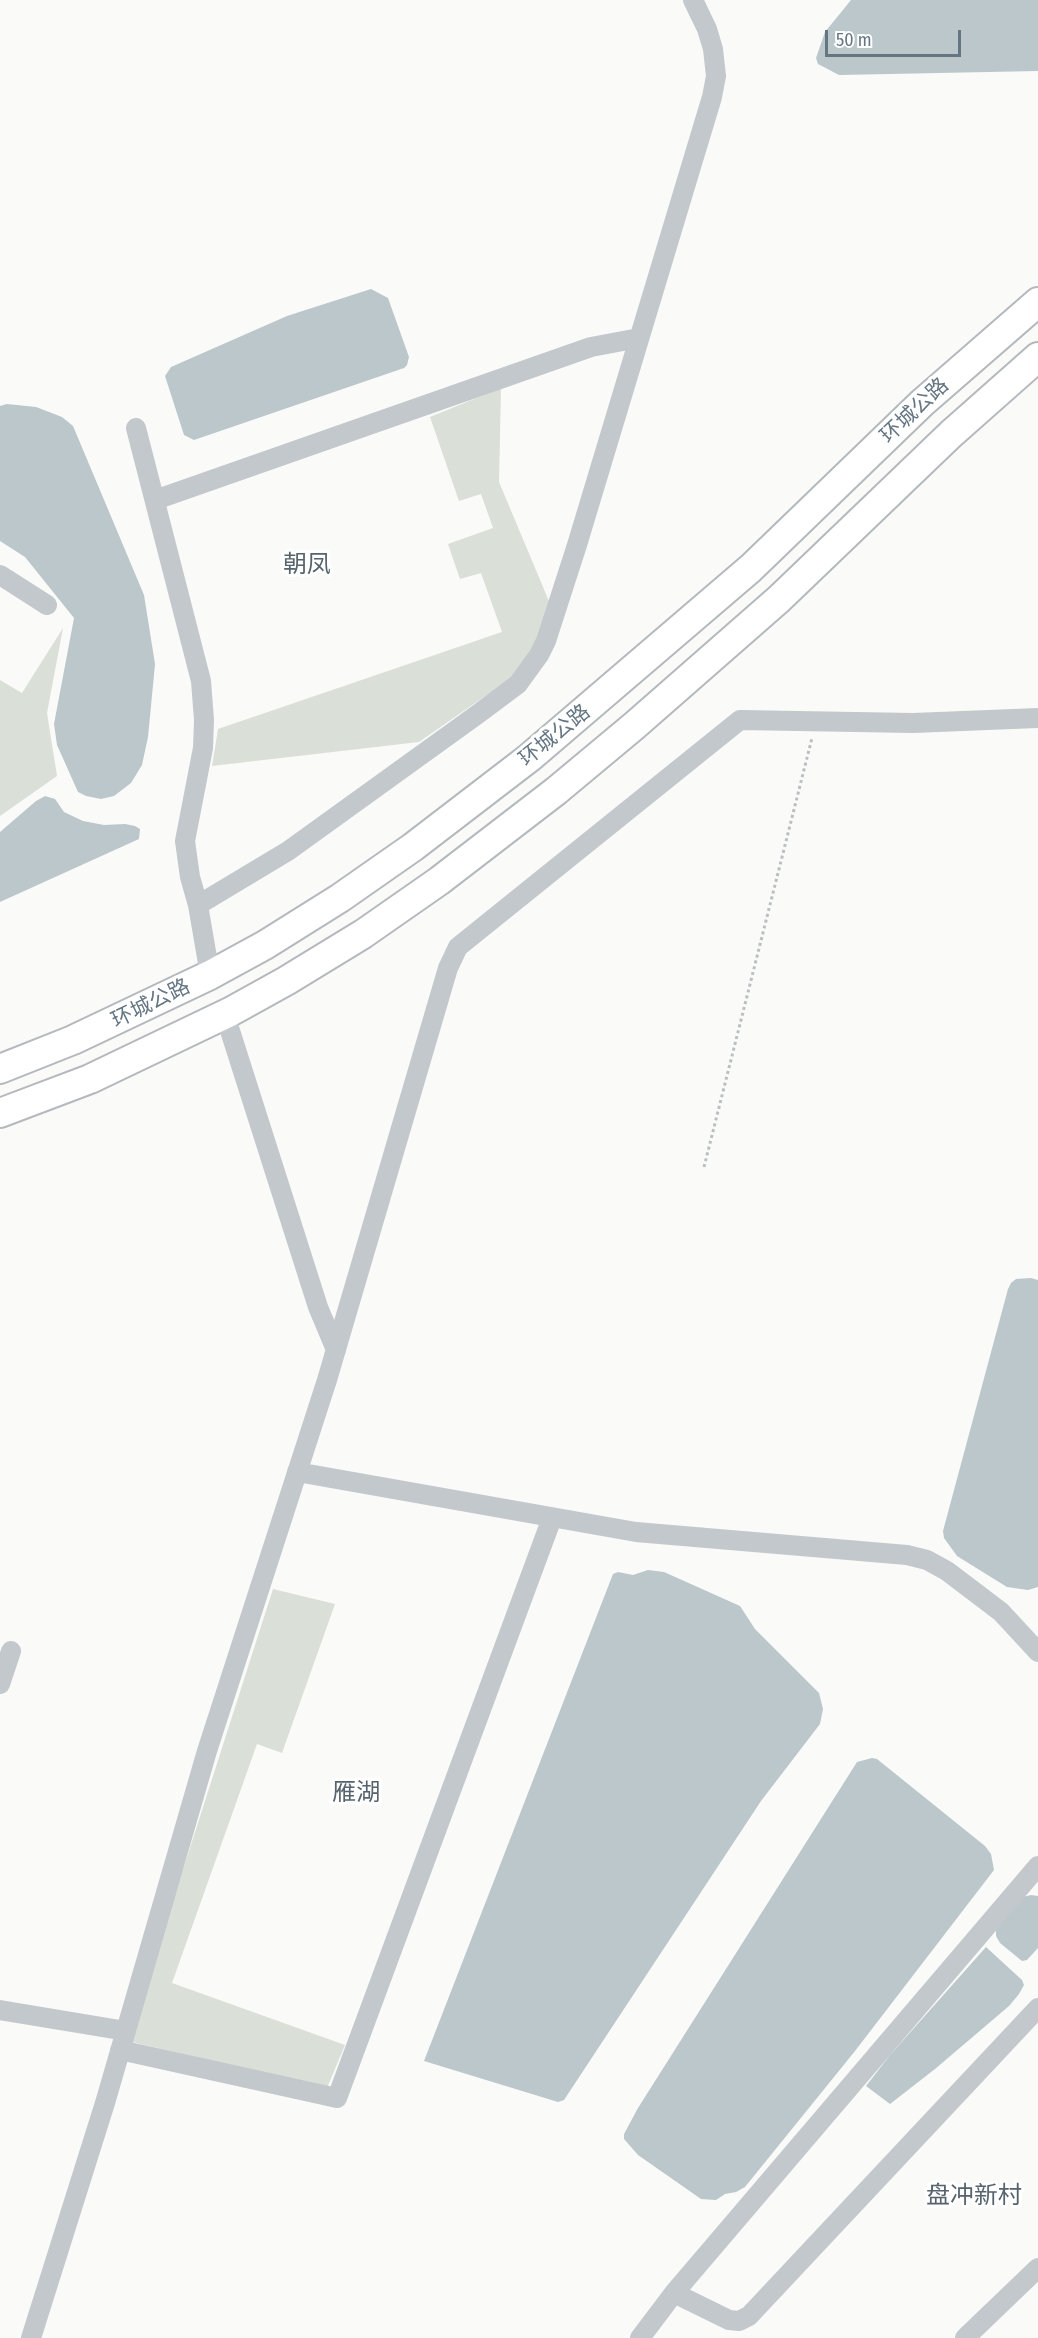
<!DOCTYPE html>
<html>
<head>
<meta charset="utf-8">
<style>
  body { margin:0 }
  #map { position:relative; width:1038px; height:2338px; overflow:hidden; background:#fafaf8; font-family:"Fira Sans Condensed",sans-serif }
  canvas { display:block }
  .scale { position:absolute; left:825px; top:30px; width:136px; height:27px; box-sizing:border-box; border:3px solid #657683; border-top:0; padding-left:8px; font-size:18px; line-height:21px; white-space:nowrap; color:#657683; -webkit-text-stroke:4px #fff; paint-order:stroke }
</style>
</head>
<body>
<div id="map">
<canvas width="1038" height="2338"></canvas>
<div class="scale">50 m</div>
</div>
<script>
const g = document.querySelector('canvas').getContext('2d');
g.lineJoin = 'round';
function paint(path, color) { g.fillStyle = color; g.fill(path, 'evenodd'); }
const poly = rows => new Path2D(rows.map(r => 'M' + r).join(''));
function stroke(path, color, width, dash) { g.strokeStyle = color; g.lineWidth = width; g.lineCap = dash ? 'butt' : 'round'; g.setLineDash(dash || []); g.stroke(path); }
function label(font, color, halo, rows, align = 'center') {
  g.font = font + ' "Fira Sans Condensed","Noto Sans SC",sans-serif'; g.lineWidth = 6; g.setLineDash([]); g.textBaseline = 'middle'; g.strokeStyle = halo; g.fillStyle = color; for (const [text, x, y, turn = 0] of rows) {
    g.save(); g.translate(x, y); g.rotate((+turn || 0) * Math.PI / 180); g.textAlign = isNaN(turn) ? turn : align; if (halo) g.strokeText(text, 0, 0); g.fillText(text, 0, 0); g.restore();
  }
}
paint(poly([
  [501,388,499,482,551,606,543,631,514,676,419,742,212,766,218,729,502,632,481,573,460,579,448,544,493,528,481,494,459,501,430,417],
  [63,628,47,713,57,776,0,816,0,680,22,693],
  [273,1589,335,1604,282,1753,257,1744,172,1983,345,2045,327,2088,128,2041]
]), '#dadfd7');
paint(poly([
  [851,0,1038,0,1038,71,839,75,818,64,816,58,825,32],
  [371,289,388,298,409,357,407,365,404,368,194,440,184,435,165,376,171,367,287,316],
  [7,404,36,407,62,417,73,426,144,595,155,664,148,737,142,765,131,783,114,796,101,799,86,796,78,792,57,745,54,724,74,618,25,557,0,541,0,406],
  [45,796,55,799,64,812,83,821,104,825,125,824,135,826,140,829,139,839,0,902,0,832,36,801],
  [1031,1278,1038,1280,1038,1587,1028,1590,1007,1587,957,1556,944,1538,943,1531,1008,1289,1011,1283,1016,1279],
  [648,1570,664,1572,740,1606,755,1629,819,1693,823,1709,820,1724,761,1801,564,2100,558,2102,424,2061,613,1574,618,1572,633,1575],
  [872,1758,877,1759,985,1846,991,1854,994,1870,855,2051,745,2187,736,2192,725,2194,716,2200,701,2199,638,2155,624,2139,624,2134,638,2108,857,1762],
  [1031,1895,1038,1896,1038,1948,1027,1960,1022,1961,1000,1943,996,1936,996,1929,1023,1897],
  [986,1947,1022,1980,1024,1985,1019,1994,1009,2006,935,2069,890,2104,866,2086,890,2055]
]), '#bbc7cb');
const highway = poly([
  [0,1069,73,1040,210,975,265,945,340,898,413,847,529,758,751,568,922,403,1038,302],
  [0,1113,90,1079,230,1012,286,981,363,934,439,881,556,791,634,726,779,599,951,434,1038,357]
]);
stroke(highway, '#b4b9bd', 32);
stroke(poly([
  [704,1167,812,738]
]), '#bbbfc2', 3, [3, 3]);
stroke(poly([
  [136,428,201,681,204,720,203,748,185,841,190,877,198,905,210,975],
  [155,500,591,347,639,338],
  [0,575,47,605],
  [198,905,288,851,478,714,518,684,539,655,546,641,577,545,712,97,716,76,713,49,707,29,693,0],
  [225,1015,318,1307,336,1350],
  [297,1472,636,1532,907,1555,927,1560,947,1571,1001,1612,1038,1652],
  [0,1684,11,1651],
  [0,2010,126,2031],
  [120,2050,337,2098,552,1518],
  [674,2293,729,2320,739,2321,749,2316,1038,2008],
  [31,2338,105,2103,207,1751,327,1380,448,968,458,947,740,720,913,723,1038,718],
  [640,2338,674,2293,1038,1866],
  [965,2338,1038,2268]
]), '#c3c8cc', 20);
stroke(highway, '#fff', 28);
label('21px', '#657683', '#fff', [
  ["环城公路",915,411,-43],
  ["环城公路",555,736,-39],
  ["环城公路",151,1004,-26]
]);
label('24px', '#57646e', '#fff', [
  ["朝凤",307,565],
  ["雁湖",356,1793],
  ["盘冲新村",974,2196]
]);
</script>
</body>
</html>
